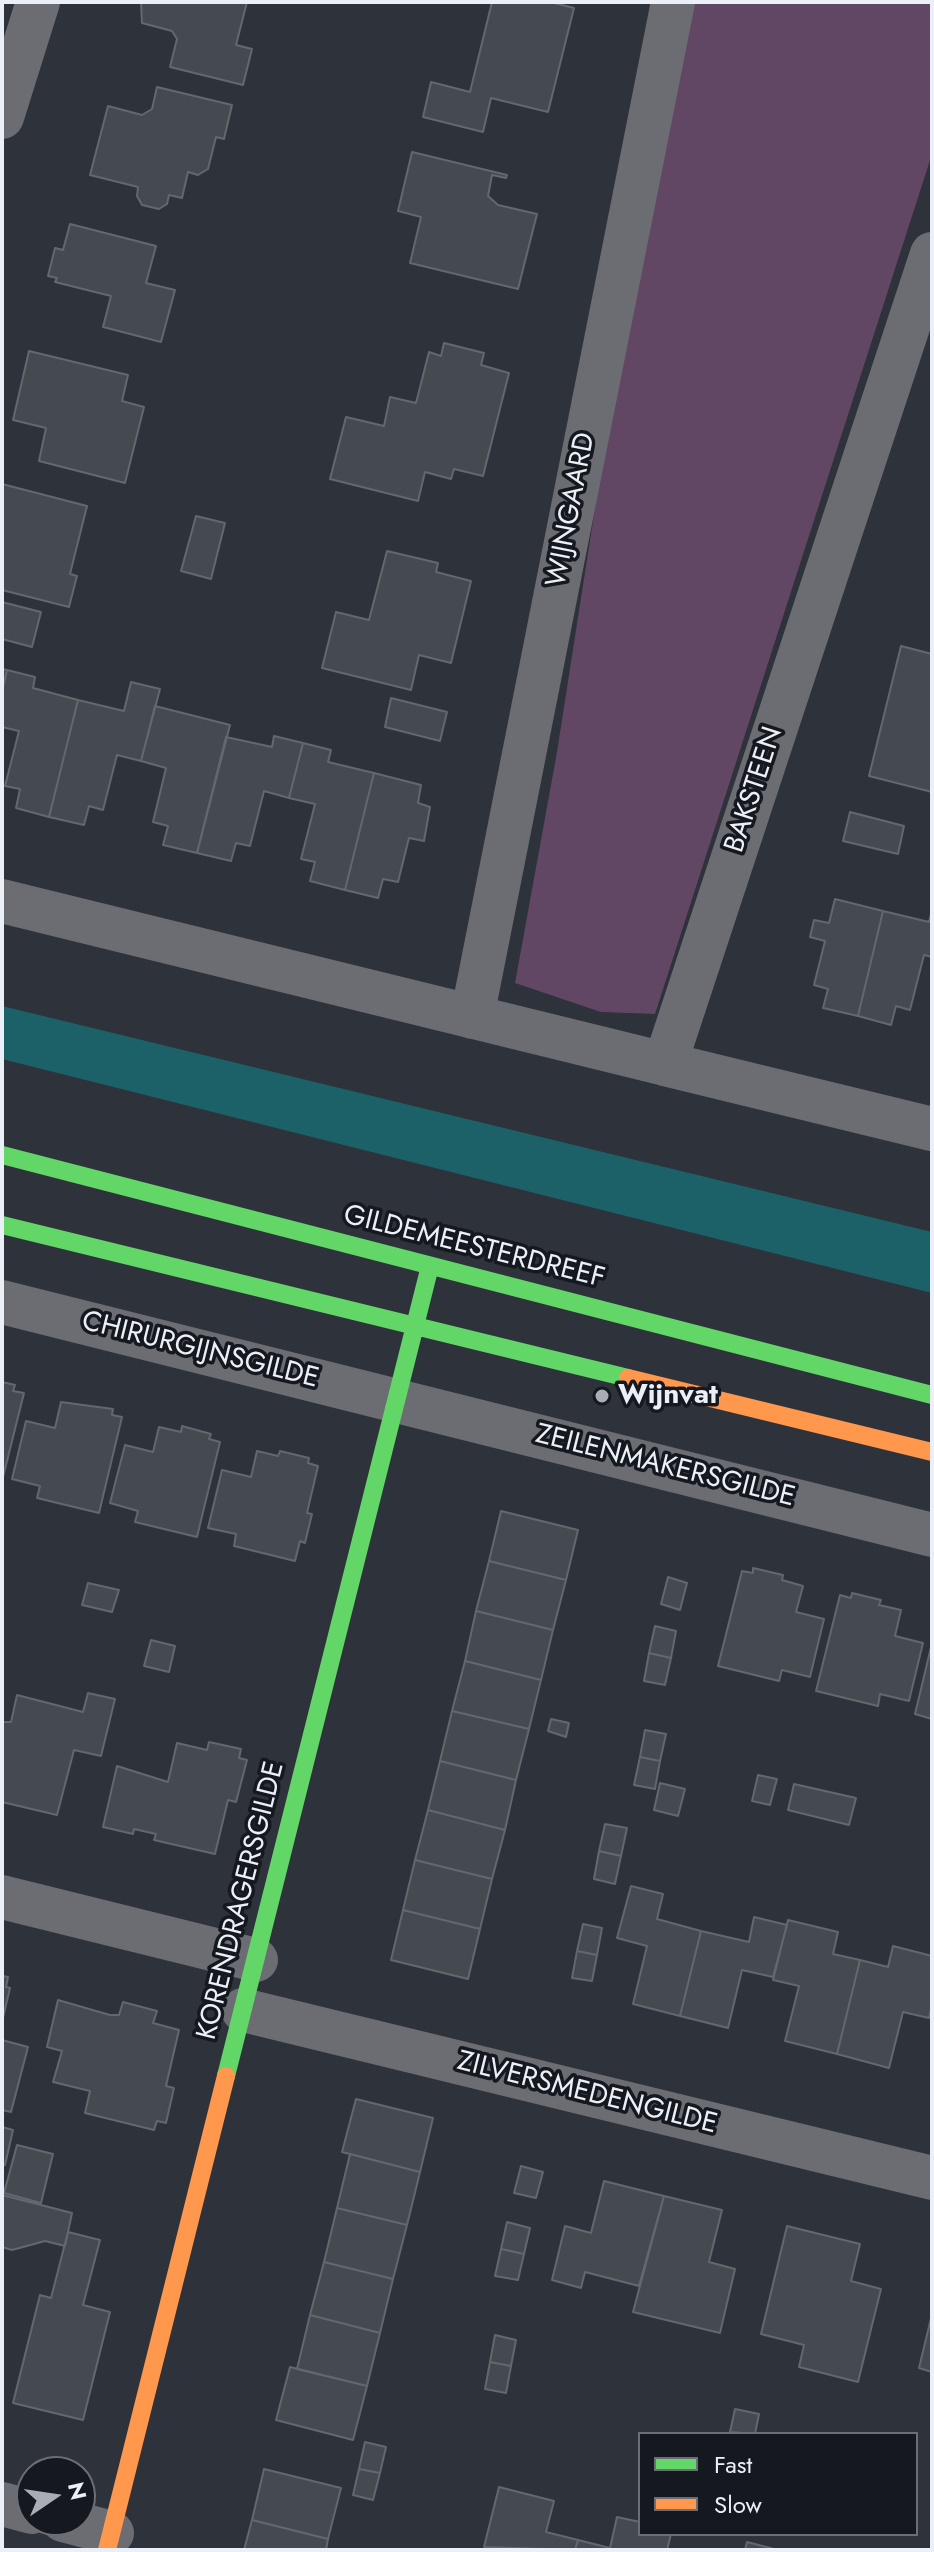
<!DOCTYPE html>
<html>
<head>
<meta charset="utf-8">
<style>
  body { margin:0 }
  #map { position:relative; width:934px; height:2552px; overflow:hidden; background:#2e323a; font-family:Jost,sans-serif }
  canvas { display:block }
  .frame { position:absolute; inset:0; border:4px solid #ebeff8; pointer-events:none }
  .legend { position:absolute; left:638px; top:2432px; width:280px; height:104px; box-sizing:border-box; background:#15181e; border:2px solid #6b6e75; margin:0; padding:10px 14px; list-style:none; font-size:24px; color:#ebeff8 }
  .legend li { display:flex; align-items:center; gap:16px; height:40px }
  .legend b { width:40px; border:2px solid #6b6e75 }
  .north { position:absolute; left:16px; top:2456px; width:80px; height:80px; box-sizing:border-box; background:#15181e; border:2px solid #6b6e75; border-radius:50%; rotate:77deg; font-size:22px; font-weight:700; line-height:32px; text-align:center; color:#ebeff8 }
  .north::after { content:''; display:block; margin:auto; width:28px; height:36px; background:#a9adb6; clip-path:polygon(50% 0,100% 100%,50% 72%,0 100%) }
</style>
</head>
<body>
<div id="map">
<canvas width="934" height="2552"></canvas>
<div class="frame"></div>
<ul class="legend">
<li><b style="height:10px;background:#63d668"></b>Fast</li>
<li><b style="height:10px;background:#ff974d"></b>Slow</li>
</ul>
<div class="north">N</div>
</div>
<script>
const g = document.querySelector('canvas').getContext('2d');
g.lineJoin = 'round';
function paint(path, color) { g.fillStyle = color; g.fill(path, 'evenodd'); }
const poly = rows => new Path2D(rows.map(r => 'M' + r).join(''));
function stroke(path, color, width, dash) { g.strokeStyle = color; g.lineWidth = width; g.lineCap = dash ? 'butt' : 'round'; g.setLineDash(dash || []); g.stroke(path); }
function label(font, color, halo, rows, align = 'center') {
  g.font = font + ' Jost,sans-serif'; g.lineWidth = 7; g.setLineDash([]); g.textBaseline = 'middle'; g.strokeStyle = halo; g.fillStyle = color; for (const [text, x, y, turn = 0] of rows) {
    g.save(); g.translate(x, y); g.rotate((+turn || 0) * Math.PI / 180); g.textAlign = isNaN(turn) ? turn : align; if (halo) g.strokeText(text, 0, 0); g.fillText(text, 0, 0); g.restore();
  }
}
paint(poly([
  [674,2,932,2,932,154,655,1014,601,1012,515,983,557,752]
]), '#624764');
paint(poly([
  [2,1006,932,1232,932,1293,2,1059]
]), '#1d6168');
const building = poly([
  [141,2,247,2,236,45,252,49,243,85,170,67,177,39,172,31,142,23,141,2],
  [492,2,550,2,574,8,548,112,491,98,483,132,423,117,431,82,470,92,492,2],
  [157,87,232,105,224,139,216,137,208,169,198,175,188,172,182,198,169,195,167,204,159,209,142,205,137,196,138,187,90,175,108,106,142,115,152,109,157,87],
  [412,152,507,175,506,178,492,175,488,196,498,205,537,214,518,289,410,263,421,217,398,211,412,152],
  [70,224,156,246,146,283,175,290,161,342,103,327,111,296,55,282,57,278,48,276,55,248,63,250,70,224],
  [444,343,484,353,481,365,509,373,483,476,454,469,451,479,425,472,418,501,330,479,346,417,384,426,390,397,416,403,429,352,441,356,444,343],
  [29,351,128,375,122,401,144,407,125,483,39,461,46,428,13,420,29,351],
  [2,484,87,506,70,574,77,576,69,607,2,590,2,484],
  [196,516,225,523,211,579,181,571,196,516],
  [387,551,438,563,436,572,471,581,451,663,419,655,411,690,322,668,336,612,369,620,387,551],
  [2,602,41,612,32,647,2,639,2,602],
  [901,646,932,654,932,792,869,776,901,646],
  [2,669,7,670,2,692,2,669],
  [7,670,35,677,33,688,78,700,49,817,16,808,20,789,5,786,19,731,2,727,2,692,7,670],
  [131,682,160,689,141,761,117,755,103,810,89,806,84,825,49,817,78,700,124,711,131,682],
  [391,698,447,712,440,741,385,727,391,698],
  [155,706,230,725,197,853,163,845,168,826,153,822,166,768,141,761,155,706],
  [274,736,303,743,289,798,264,791,250,846,236,843,231,861,197,853,226,737,272,747,274,736],
  [303,743,331,750,328,762,374,773,345,890,310,881,315,862,301,859,315,804,289,798,303,743],
  [374,773,421,785,418,803,430,807,424,841,409,838,398,882,383,879,378,898,345,890,374,773],
  [850,812,904,826,898,854,843,841,850,812],
  [835,899,883,911,858,1016,823,1008,828,989,814,985,825,941,810,937,814,920,829,923,835,899],
  [932,910,932,957,924,955,910,1010,896,1006,891,1025,858,1016,883,911,929,922,932,910],
  [2,1382,15,1385,13,1391,24,1393,2,1481,2,1382],
  [61,1402,113,1409,112,1415,122,1417,99,1513,37,1498,40,1486,12,1479,26,1421,55,1428,61,1402],
  [182,1426,211,1434,209,1439,220,1442,197,1537,135,1522,138,1511,110,1503,125,1445,153,1452,159,1427,181,1432,182,1426],
  [257,1451,278,1456,280,1451,309,1458,308,1463,318,1466,307,1513,312,1514,305,1543,300,1541,295,1561,234,1546,236,1534,208,1528,222,1470,251,1477,257,1451],
  [501,1511,578,1530,566,1580,489,1561,501,1511],
  [489,1561,566,1580,553,1630,476,1611,489,1561],
  [753,1568,783,1575,782,1580,803,1586,796,1612,824,1619,810,1677,782,1670,779,1681,718,1666,742,1571,753,1573,753,1568],
  [668,1577,687,1583,680,1610,661,1604,668,1577],
  [88,1583,119,1590,112,1612,82,1605,88,1583],
  [852,1593,881,1600,879,1605,901,1610,895,1636,923,1643,909,1701,880,1694,878,1706,816,1691,840,1595,851,1598,852,1593],
  [476,1611,553,1630,541,1680,465,1661,476,1611],
  [655,1626,676,1631,671,1658,649,1653,655,1626],
  [151,1640,175,1646,169,1672,144,1666,151,1640],
  [932,1643,932,1719,915,1714,932,1643],
  [649,1653,671,1658,665,1685,644,1681,649,1653],
  [465,1661,541,1680,529,1729,452,1711,465,1661],
  [88,1693,115,1699,101,1756,74,1750,57,1815,2,1802,2,1722,11,1722,17,1695,83,1712,88,1693],
  [452,1711,529,1729,516,1780,440,1761,452,1711],
  [551,1719,569,1723,566,1737,548,1731,551,1719],
  [645,1730,666,1734,660,1761,640,1757,645,1730],
  [209,1742,241,1749,239,1758,247,1760,236,1802,228,1800,215,1854,154,1840,156,1834,134,1829,133,1834,103,1827,117,1766,168,1782,177,1743,207,1750,209,1742],
  [640,1757,660,1761,655,1789,634,1785,640,1757],
  [440,1761,516,1780,505,1830,428,1810,440,1761],
  [758,1775,777,1779,770,1805,752,1801,758,1775],
  [660,1783,685,1789,678,1816,654,1810,660,1783],
  [794,1784,856,1798,849,1825,788,1810,794,1784],
  [428,1810,505,1830,492,1879,415,1860,428,1810],
  [605,1824,627,1828,621,1856,599,1851,605,1824],
  [599,1851,621,1856,615,1884,594,1879,599,1851],
  [415,1860,492,1879,480,1929,403,1910,415,1860],
  [631,1886,663,1894,657,1919,701,1931,680,2016,633,2004,647,1946,617,1938,631,1886],
  [403,1910,480,1929,468,1979,391,1960,403,1910],
  [754,1917,787,1925,773,1977,742,1970,728,2028,680,2016,701,1931,749,1942,754,1917],
  [788,1920,838,1932,833,1954,860,1960,837,2054,785,2041,799,1986,773,1980,788,1920],
  [583,1924,602,1928,597,1955,577,1951,583,1924],
  [893,1946,932,1956,932,2005,929,2018,903,2012,889,2068,837,2054,860,1960,888,1967,893,1946],
  [577,1951,597,1955,592,1981,572,1978,577,1951],
  [2,1976,8,1977,6,1987,10,1988,2,2022,2,1976],
  [58,2000,110,2015,119,2015,123,2002,157,2011,153,2023,179,2030,166,2086,174,2088,166,2123,157,2121,154,2130,85,2113,90,2091,53,2082,62,2051,47,2047,58,2000],
  [2,2040,28,2047,11,2112,2,2110,2,2040],
  [356,2099,433,2118,420,2172,342,2152,356,2099],
  [2,2127,13,2130,5,2165,2,2164,2,2127],
  [17,2145,53,2154,41,2203,4,2193,17,2145],
  [350,2154,420,2172,407,2225,337,2208,350,2154],
  [521,2166,543,2172,536,2198,514,2193,521,2166],
  [604,2181,664,2196,639,2286,585,2272,581,2288,552,2280,565,2226,591,2233,604,2181],
  [2,2195,72,2213,65,2246,45,2241,12,2250,2,2247,2,2195],
  [664,2196,722,2210,709,2262,735,2269,720,2333,633,2312,664,2196],
  [337,2208,407,2225,393,2279,324,2262,337,2208],
  [507,2222,530,2228,524,2254,501,2249,507,2222],
  [787,2226,860,2244,851,2281,881,2289,858,2382,799,2367,804,2345,761,2334,787,2226],
  [68,2232,100,2240,83,2305,110,2312,83,2420,13,2403,40,2295,51,2298,68,2232],
  [501,2249,524,2254,518,2280,495,2276,501,2249],
  [324,2262,393,2279,380,2333,310,2315,324,2262],
  [932,2314,932,2372,919,2368,932,2314],
  [310,2315,380,2333,367,2386,297,2369,310,2315],
  [495,2335,516,2340,511,2366,490,2362,495,2335],
  [490,2362,511,2366,506,2393,485,2389,490,2362],
  [290,2367,367,2386,353,2440,276,2420,290,2367],
  [735,2409,759,2414,755,2434,730,2432,735,2409],
  [365,2442,386,2447,380,2473,359,2469,365,2442],
  [264,2469,341,2488,328,2539,252,2520,264,2469],
  [359,2469,380,2473,373,2500,353,2495,359,2469],
  [499,2487,554,2501,546,2532,578,2540,575,2550,484,2547,499,2487],
  [617,2517,640,2522,640,2534,671,2534,667,2550,575,2550,578,2540,610,2548,617,2517],
  [252,2520,328,2539,326,2550,244,2550,252,2520],
  [747,2542,778,2550,745,2550,747,2542]
]);
paint(building, '#454a50');
stroke(building, '#63686e', 2);
stroke(poly([
  [2,117,38,2],
  [932,254,665,1064,932,1129],
  [2,901,665,1064],
  [472,1017,673,2],
  [2,1302,932,1535],
  [2,1897,256,1960],
  [243,2010,932,2178],
  [2,2504,32,2512],
  [63,2520,112,2533]
]), '#6c6c73', 44);
stroke(poly([
  [2,1155,932,1395],
  [2,1225,628,1378],
  [226,2076,430,1266]
]), '#63d668', 18);
stroke(poly([
  [628,1378,932,1452],
  [107,2550,226,2076]
]), '#ff974d', 18);
for (const [x, y, r, color] of [
  [602,1396,8,"#a9adb6"]
]) { const dot = new Path2D(); dot.arc(x, y, r, 0, 2 * Math.PI); g.fillStyle = color; g.fill(dot); stroke(dot, '#15181e', 3); }
label('28px', '#ebeff8', '#15181e', [
  ["WIJNGAARD",572,510,-79],
  ["BAKSTEEN",755,790,-72],
  ["GILDEMEESTERDREEF",474,1248,14],
  ["CHIRURGIJNSGILDE",200,1351,14],
  ["ZEILENMAKERSGILDE",665,1467,14],
  ["KORENDRAGERSGILDE",242,1901,-76],
  ["ZILVERSMEDENGILDE",587,2094,14]
]);
label('bold 28px', '#ebeff8', '#15181e', [
  ["Wijnvat",618,1396]
], 'left');
</script>
</body>
</html>
